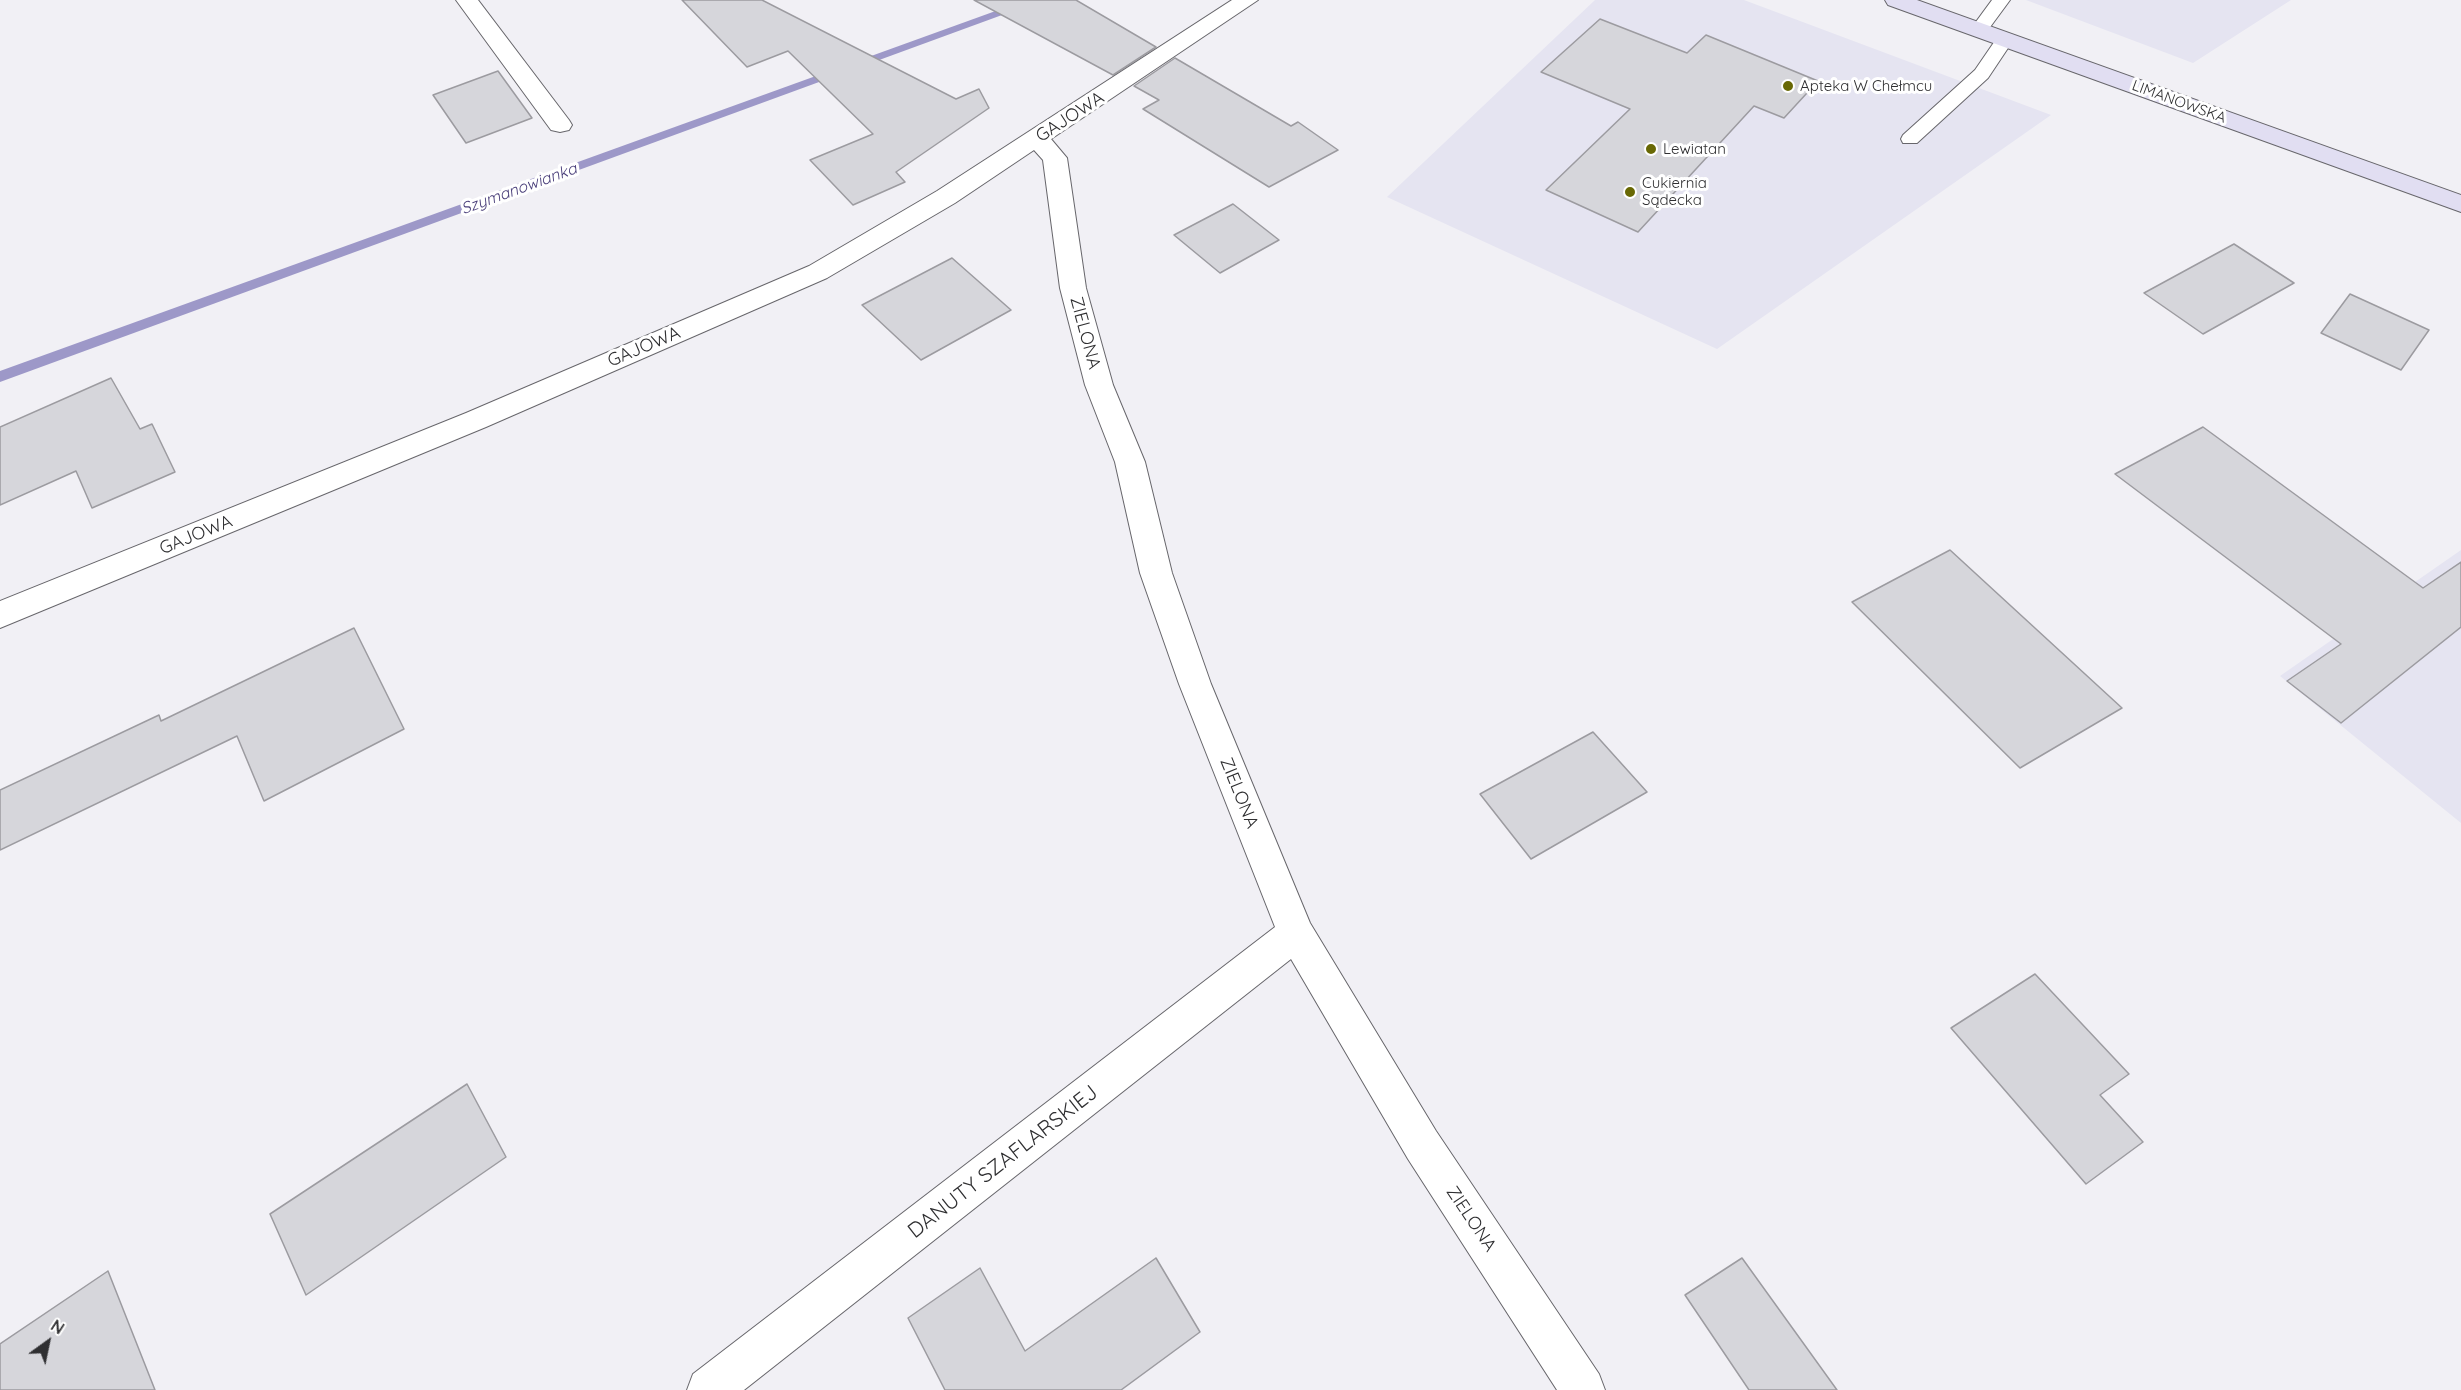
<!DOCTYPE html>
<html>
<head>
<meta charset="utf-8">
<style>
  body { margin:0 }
  #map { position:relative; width:2461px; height:1390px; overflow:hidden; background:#f1f0f5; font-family:Quicksand,sans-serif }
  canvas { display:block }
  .north { position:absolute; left:18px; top:1312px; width:60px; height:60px; -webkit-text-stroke:4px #fff; paint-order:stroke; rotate:33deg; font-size:16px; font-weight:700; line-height:24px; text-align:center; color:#2f2f31 }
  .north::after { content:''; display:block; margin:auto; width:21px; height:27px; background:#2f2f31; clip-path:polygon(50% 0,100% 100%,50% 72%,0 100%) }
</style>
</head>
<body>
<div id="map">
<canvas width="2461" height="1390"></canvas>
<div class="north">N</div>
</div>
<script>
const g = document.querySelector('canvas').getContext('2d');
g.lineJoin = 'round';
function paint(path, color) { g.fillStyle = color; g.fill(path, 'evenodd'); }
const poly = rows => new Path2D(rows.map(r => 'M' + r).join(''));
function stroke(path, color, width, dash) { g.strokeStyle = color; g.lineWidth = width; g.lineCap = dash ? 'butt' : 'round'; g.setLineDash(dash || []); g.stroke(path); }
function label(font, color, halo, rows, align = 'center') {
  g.font = font + ' Quicksand,sans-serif'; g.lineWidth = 6; g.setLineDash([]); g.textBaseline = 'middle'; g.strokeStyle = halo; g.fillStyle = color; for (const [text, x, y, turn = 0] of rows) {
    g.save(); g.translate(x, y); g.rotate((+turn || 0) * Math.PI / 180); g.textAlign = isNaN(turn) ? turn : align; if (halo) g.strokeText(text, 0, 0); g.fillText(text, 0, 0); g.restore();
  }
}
paint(poly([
  [1595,0,1744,0,2051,115,1717,349,1387,197],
  [2026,0,2291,0,2193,63],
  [2461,550,2461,823,2280,676]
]), '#e5e4f1');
paint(poly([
  [1026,0,1043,0,0,382,0,371,1026,0]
]), '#9d98c8');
const building = poly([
  [682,0,762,0,956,99,979,89,989,108,896,172,905,182,853,205,810,160,873,134,788,51,747,67,682,0],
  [974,0,1076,0,1156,47,1113,75,974,0],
  [1600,19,1687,53,1706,35,1818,81,1784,118,1754,106,1638,232,1546,190,1630,109,1541,72,1600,19],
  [1175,58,1291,126,1298,122,1338,150,1269,187,1143,109,1159,100,1134,86,1175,58],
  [498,71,532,118,466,143,433,95,498,71],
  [1233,204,1279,240,1220,273,1174,235,1233,204],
  [2234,244,2294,283,2203,334,2144,293,2234,244],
  [952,258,1011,310,921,360,862,305,952,258],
  [2350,294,2429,330,2401,370,2321,333,2350,294],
  [111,378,140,429,152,424,175,472,92,508,76,471,0,505,0,427,111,378],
  [2203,427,2423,588,2461,562,2461,627,2341,723,2287,681,2341,644,2115,474,2203,427],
  [1950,550,2122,708,2020,768,1852,602,1950,550],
  [354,628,404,729,264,801,237,736,0,850,0,790,159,715,161,721,354,628],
  [1593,732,1647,792,1531,859,1480,794,1593,732],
  [2035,974,2129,1074,2100,1095,2143,1142,2086,1184,1951,1028,2035,974],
  [467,1084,506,1157,306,1295,270,1214,467,1084],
  [1156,1258,1200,1332,1121,1390,945,1390,908,1318,980,1268,1025,1351,1156,1258],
  [1742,1258,1837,1390,1749,1390,1685,1295,1742,1258],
  [108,1271,155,1390,0,1390,0,1344,108,1271]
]);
paint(building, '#d6d6db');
stroke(building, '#9c9ba0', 1.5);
const service = poly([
  [1992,0,2010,0,1985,34,1973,34,1970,30,1992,0],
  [2005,34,2014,39,1988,78,1917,143,1903,143,1901,139,1903,135,1975,70,1999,35,2005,34]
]);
const minor = poly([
  [456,0,478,0,569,120,572,125,569,130,560,132,551,130,456,0],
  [1232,0,1258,0,1051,139,1067,158,1086,288,1113,385,1145,462,1172,573,1211,684,1310,923,1436,1131,1599,1374,1605,1390,1557,1390,1408,1159,1291,959,744,1390,687,1390,693,1374,1275,927,1179,684,1140,573,1115,462,1085,385,1060,288,1043,160,1034,150,955,203,827,278,486,427,0,628,0,601,466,413,809,266,937,191,1232,0]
]);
const secondary = poly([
  [1885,0,1917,0,2461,195,2461,212,1888,5,1885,0]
]);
stroke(service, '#67666b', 2);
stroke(minor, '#67666b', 2);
stroke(secondary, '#67666b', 2);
paint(service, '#fff');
paint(minor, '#fff');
paint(secondary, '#e1def2');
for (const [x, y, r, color] of [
  [1788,86,6,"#686804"],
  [1651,149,6,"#686804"],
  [1630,192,6,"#686804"]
]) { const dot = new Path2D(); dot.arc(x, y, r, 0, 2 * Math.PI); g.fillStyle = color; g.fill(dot); stroke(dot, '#fff', 2); }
label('15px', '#2f2f31', '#fff', [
  ["Apteka W Chełmcu",1800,86],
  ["Lewiatan",1663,149],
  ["Cukiernia",1642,183],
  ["Sądecka",1642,200]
], 'left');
label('15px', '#2f2f31', '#fff', [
  ["LIMANOWSKA",2179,102,20]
]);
label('italic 16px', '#483d79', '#fff', [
  ["Szymanowianka",519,189,-20]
]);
label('18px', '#2f2f31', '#fff', [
  ["GAJOWA",1070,117,-33],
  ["ZIELONA",1085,333,75],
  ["GAJOWA",644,347,-23],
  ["GAJOWA",196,535,-22],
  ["ZIELONA",1239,793,68],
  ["ZIELONA",1471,1219,56]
]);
label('21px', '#2f2f31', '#fff', [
  ["DANUTY SZAFLARSKIEJ",1003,1162,-38]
]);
</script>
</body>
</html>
